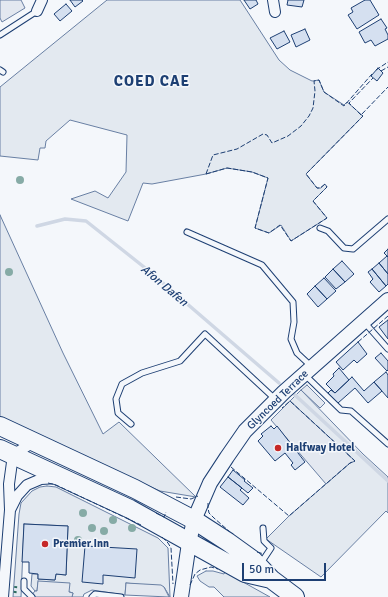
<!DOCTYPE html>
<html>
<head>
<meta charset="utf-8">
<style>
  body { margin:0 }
  #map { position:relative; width:388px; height:597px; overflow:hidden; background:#f4f7fb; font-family:Signika,sans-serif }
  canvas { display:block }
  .scale { position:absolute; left:242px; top:563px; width:84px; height:18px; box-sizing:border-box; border:2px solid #1d3f73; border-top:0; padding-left:5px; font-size:12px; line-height:14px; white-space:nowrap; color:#1d3f73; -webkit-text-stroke:3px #f4f7fb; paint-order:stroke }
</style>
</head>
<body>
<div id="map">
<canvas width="388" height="597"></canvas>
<div class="scale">50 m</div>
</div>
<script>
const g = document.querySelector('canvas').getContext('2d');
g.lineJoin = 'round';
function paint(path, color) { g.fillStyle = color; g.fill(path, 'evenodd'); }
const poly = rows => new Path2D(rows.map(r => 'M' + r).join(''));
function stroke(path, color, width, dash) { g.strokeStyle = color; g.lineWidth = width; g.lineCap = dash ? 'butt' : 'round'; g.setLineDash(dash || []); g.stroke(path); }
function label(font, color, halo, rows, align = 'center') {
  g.font = font + ' Signika,sans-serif'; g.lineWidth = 3; g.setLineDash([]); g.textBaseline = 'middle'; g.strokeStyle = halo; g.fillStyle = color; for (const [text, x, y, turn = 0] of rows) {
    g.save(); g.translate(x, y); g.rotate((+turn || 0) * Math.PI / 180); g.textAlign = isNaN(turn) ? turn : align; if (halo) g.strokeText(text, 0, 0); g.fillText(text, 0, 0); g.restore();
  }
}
const green = poly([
  [107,0,240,0,279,60,290,70,312,81,319,80,324,92,344,105,347,102,363,116,306,174,317,188,321,188,325,184,327,187,313,201,327,218,291,241,281,225,269,233,255,228,268,178,252,172,227,168,206,174,152,184,143,183,128,221,71,199,95,191,108,198,126,172,127,135,70,120,46,141,45,148,40,148,38,160,0,156,0,87,107,0],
  [0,215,63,353,103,434,119,422,196,497,160,491,0,419,0,215],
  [301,390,363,454,388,477,388,513,386,511,321,577,266,539,289,516,350,463,355,461,290,401,301,390],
  [47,486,56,487,158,538,168,548,170,597,164,587,126,583,125,595,92,590,84,594,83,597,72,597,73,593,38,582,37,591,35,591,31,586,32,574,38,574,38,579,55,580,56,574,66,575,68,526,24,524,21,597,13,597,19,514,21,503,32,491,40,487,47,486],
  [206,571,213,571,224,574,225,572,270,597,224,597,214,587,209,587,200,581,197,576,206,571]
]);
paint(green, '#e3e9f0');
stroke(green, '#687fa3', 1);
const parking = poly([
  [0,0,21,0,25,8,2,22,0,18,0,0],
  [307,385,325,403,320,408,301,390,307,385],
  [290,401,355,461,350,463,326,484,271,420,290,401],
  [38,581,70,583,69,592,73,593,72,597,30,597,35,591,37,591,38,581],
  [126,583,161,585,164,587,169,597,125,595,126,583]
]);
paint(parking, '#e3e8f0');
stroke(parking, '#687fa3', 1);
stroke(poly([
  [37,226,65,219,86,221,149,271,279,383],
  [295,395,388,481]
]), '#cfd7e4', 3.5);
const building = poly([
  [70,0,82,0,83,1,75,7,70,0],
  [244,0,256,0,258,4,250,9,244,0],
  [288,0,304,0,302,7,287,5,288,0],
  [365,0,370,0,379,15,357,29,348,15,353,12,351,8,365,0],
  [66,4,72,11,60,21,54,14,66,4],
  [381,19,387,28,385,29,388,35,388,39,375,46,371,40,365,43,359,32,381,19],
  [305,29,310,40,296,47,291,35,305,29],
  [284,31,290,42,277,49,270,38,284,31],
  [378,68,383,73,377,81,371,76,378,68],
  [388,249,388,257,384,253,388,249],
  [387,256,388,257,388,274,379,263,387,256],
  [342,261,354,274,345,282,333,269,342,261],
  [379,263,388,274,388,284,386,286,372,269,379,263],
  [333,269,345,282,336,289,325,277,333,269],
  [372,269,386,286,379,292,370,282,373,279,368,272,372,269],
  [324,278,336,291,327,299,315,286,324,278],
  [315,286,327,299,318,307,307,294,315,286],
  [388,320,388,339,379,327,388,320],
  [358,342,367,354,357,363,354,360,343,370,336,362,358,342],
  [381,353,388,361,388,370,387,371,375,358,381,353],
  [339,368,349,380,335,393,326,384,334,376,333,374,339,368],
  [386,372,388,375,388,398,374,382,386,372],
  [352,377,364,391,374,382,382,391,368,403,355,388,338,403,328,393,331,390,335,393,352,377],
  [271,426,274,429,277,426,305,462,295,470,291,465,293,463,285,453,275,461,258,441,263,436,261,434,271,426],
  [233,470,245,480,244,481,253,488,248,493,228,477,233,470],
  [228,477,242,488,240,490,249,498,243,505,220,487,228,477],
  [24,524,68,526,66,575,56,574,55,580,38,579,38,574,29,573,29,562,22,562,24,524],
  [85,546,137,549,135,578,103,575,103,584,82,582,85,546]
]);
paint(building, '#d5e0f0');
stroke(building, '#1d3f73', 1);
const lane = poly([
  [0,35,37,11],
  [0,70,3,72],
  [320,228,328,231,344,248,353,249,388,219],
  [187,232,262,265,293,302,294,322,291,339,297,353,312,367],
  [365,323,388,349],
  [304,374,341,410,351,411,388,444],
  [131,424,118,413,116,399,122,384,142,373,180,361,205,334,275,399],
  [261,563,271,548,264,541,263,528],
  [24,581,24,589,32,597],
  [92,597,95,594,121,597]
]);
const street = poly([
  [273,0,275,12],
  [37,11,42,0],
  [10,510,17,496,27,485,41,479,58,478],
  [3,597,10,510,9,484,13,455,35,441]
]);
const secondary = poly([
  [181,597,189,543,194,520,210,483,227,457,245,431,284,392,388,300]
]);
const highway = poly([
  [0,426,135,489,194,520,228,542,253,560,271,579,295,597],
  [0,449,130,509,245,573,271,579]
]);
stroke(lane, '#1d3f73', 7);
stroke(street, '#1d3f73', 12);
stroke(secondary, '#1d3f73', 16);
stroke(highway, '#1d3f73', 20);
stroke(lane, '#f4f7fb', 5);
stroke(street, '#f4f7fb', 10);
stroke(secondary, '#f4f7fb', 14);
stroke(highway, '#f4f7fb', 18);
stroke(poly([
  [15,593,16,584]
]), '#2c6c60', 3, [2, 3]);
stroke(poly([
  [376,70,388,62],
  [381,71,388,67],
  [361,115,349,103,373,78],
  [206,174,227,168,252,172,268,178,255,228,269,233,280,225,291,241,327,218,313,201,327,187,325,184,320,188,317,188,306,174,363,116,361,115,388,87],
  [206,174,213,155,237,149,263,134,267,135,272,143,288,136,301,126,309,116,313,108,315,91,314,81,319,80,324,92,344,106,372,74],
  [358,342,388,316],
  [231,467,289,516,350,463,355,461,290,401,282,408],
  [48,483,56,485,141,525],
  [176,497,191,499,198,496],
  [208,503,208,508,209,513,214,518,230,532],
  [156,513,164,517,166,512],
  [162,537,168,543,171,548,173,584],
  [257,552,264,554],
  [190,585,195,574,200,570,211,567,218,569]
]), '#1d3f73', 1, [5, 2]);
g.fillStyle = '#86aba6';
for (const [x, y] of [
  [20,180],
  [9,272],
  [83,513],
  [113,520],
  [92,528],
  [132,528],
  [104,531],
  [78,540]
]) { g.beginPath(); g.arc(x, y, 4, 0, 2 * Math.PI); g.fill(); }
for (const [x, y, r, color] of [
  [278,448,4,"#c62828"],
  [45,544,4,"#c62828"]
]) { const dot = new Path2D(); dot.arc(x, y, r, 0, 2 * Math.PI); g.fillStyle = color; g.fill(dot); stroke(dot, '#f4f7fb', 1.5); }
label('11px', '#1d3f73', '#f4f7fb', [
  ["Glyncoed Terrace",278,400,-44]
]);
label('bold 11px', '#1d3f73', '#f4f7fb', [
  ["Halfway Hotel",286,448],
  ["Premier Inn",53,544]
], 'left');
label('italic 12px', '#1d3f73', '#f4f7fb', [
  ["Afon Dafen",164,286,40]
]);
g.letterSpacing = '1px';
label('bold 15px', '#1d3f73', '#f4f7fb', [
  ["COED CAE",152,82]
]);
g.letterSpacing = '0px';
</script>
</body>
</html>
